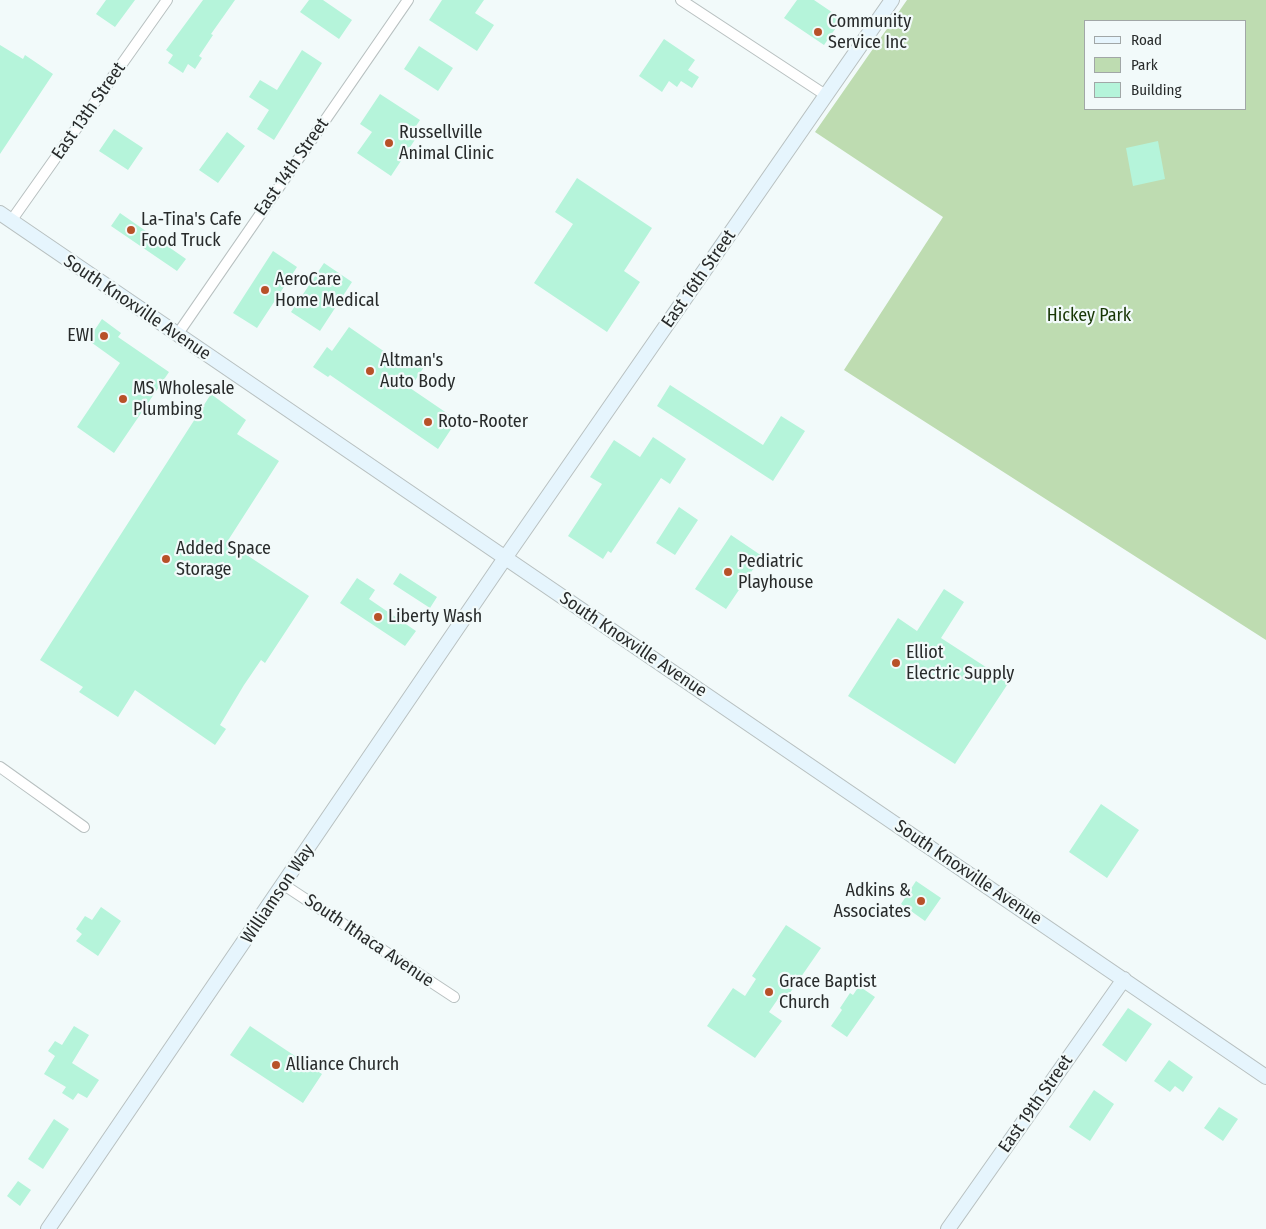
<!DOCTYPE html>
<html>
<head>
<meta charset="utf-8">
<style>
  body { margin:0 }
  #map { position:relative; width:1266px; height:1229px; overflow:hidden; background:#f2fafa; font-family:"Fira Sans Condensed",sans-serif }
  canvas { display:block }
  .legend { position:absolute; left:1084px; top:20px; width:162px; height:90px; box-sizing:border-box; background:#f2fafa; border:1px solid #a1a7a7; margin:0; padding:6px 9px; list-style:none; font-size:15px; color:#282b2b }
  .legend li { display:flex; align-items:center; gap:10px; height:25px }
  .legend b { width:25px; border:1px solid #a1a7a7 }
</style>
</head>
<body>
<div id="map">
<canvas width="1266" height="1229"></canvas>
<ul class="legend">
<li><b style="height:6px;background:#e6f5fd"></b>Road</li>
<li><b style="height:14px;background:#bedcb1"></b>Park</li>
<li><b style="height:14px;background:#b5f4da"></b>Building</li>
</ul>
</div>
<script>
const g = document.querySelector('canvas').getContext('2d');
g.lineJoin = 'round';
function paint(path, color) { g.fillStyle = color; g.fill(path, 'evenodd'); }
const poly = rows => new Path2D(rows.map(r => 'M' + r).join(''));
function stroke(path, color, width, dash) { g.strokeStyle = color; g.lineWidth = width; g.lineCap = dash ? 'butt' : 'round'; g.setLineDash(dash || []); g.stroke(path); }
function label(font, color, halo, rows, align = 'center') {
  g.font = font + ' "Fira Sans Condensed",sans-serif'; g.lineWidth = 4.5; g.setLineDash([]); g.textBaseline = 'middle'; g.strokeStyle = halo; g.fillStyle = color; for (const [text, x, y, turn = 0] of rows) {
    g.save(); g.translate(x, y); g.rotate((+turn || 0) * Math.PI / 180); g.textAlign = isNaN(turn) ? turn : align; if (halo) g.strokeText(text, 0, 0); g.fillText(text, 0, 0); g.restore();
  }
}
paint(poly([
  [907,0,1266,0,1266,640,844,370,943,217,815,132],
  [1085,21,1245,21,1245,109,1085,109]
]), '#bedcb1');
paint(poly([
  [106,0,135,0,115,27,96,14],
  [203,0,235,0,211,34,213,35,199,56,202,58,195,69,188,64,183,73,168,63,173,55,166,50],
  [309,0,323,0,352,20,339,39,300,12],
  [442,0,484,0,475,13,494,25,477,51,429,20],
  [797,0,814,0,842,19,824,45,784,18],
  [664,39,695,60,688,70,699,77,692,88,681,81,677,87,669,81,662,92,639,76],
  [0,45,23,59,25,55,53,74,0,154],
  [419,46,453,68,438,91,404,69],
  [302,50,322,63,274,140,257,129,269,110,249,97,260,80,277,90],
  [380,94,420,120,416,126,422,129,391,176,357,153,372,132,360,124],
  [114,129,143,148,128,170,99,151],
  [227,132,245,146,218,183,199,170],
  [1158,141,1165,179,1133,186,1126,148],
  [577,178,652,228,624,271,640,282,607,332,534,283,573,224,555,212],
  [120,213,186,259,177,271,111,226],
  [273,251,297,267,257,328,233,313],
  [324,263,352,282,320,331,291,312],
  [102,319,121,333,118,337,169,372,114,453,77,427,120,363,88,340],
  [349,327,405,366,411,357,424,367,410,388,457,420,438,449,330,375,328,377,313,367,327,347,332,351],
  [670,385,763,445,781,416,805,431,773,481,657,406],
  [211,394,246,420,237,434,279,461,227,542,309,596,265,663,261,660,244,685,220,725,226,729,215,745,135,690,118,717,79,692,83,687,40,660],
  [653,437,686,459,670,484,661,478,611,553,608,551,603,559,568,536,602,484,590,477,614,440,640,457],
  [679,507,698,520,675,555,656,543],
  [731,535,762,556,726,609,695,589],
  [400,573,437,597,430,608,393,584],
  [357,578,375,590,369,599,416,631,405,646,340,603],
  [944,589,964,602,941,638,1009,682,955,764,848,696,898,618,917,631],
  [1101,804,1139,830,1107,878,1069,852],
  [916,881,941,898,925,921,901,904],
  [101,907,121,921,98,956,76,941,82,934,76,929,85,916,92,920],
  [786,925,821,948,785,1000,780,996,769,1012,782,1021,755,1058,707,1026,733,988,745,996,756,979,752,976],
  [859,986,875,997,847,1037,831,1026,842,1010,840,1008,850,993,853,995],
  [1128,1008,1152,1024,1126,1062,1102,1045],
  [74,1026,89,1035,72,1063,99,1080,87,1098,78,1093,73,1100,62,1093,66,1087,44,1074,55,1056,48,1051,55,1041,62,1045],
  [250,1026,322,1074,303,1103,230,1055],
  [1169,1060,1193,1077,1183,1092,1175,1086,1170,1092,1154,1081],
  [1094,1090,1114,1104,1090,1141,1069,1127],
  [1219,1107,1238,1119,1223,1141,1204,1128],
  [54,1119,69,1129,43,1169,28,1159],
  [18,1181,31,1190,20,1206,7,1196]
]), '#b5f4da');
const street = poly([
  [681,0,827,96],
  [11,221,167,0],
  [177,335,408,0],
  [0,767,84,827],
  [284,885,454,997]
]);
const secondary = poly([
  [0,213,1266,1077],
  [48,1229,505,558,892,0],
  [948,1229,1124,979]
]);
stroke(street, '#b8c0c0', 12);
stroke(secondary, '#b8c0c0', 16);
stroke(street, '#fff', 10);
stroke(secondary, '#e6f5fd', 14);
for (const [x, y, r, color] of [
  [818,32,5,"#b85128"],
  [389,143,5,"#b85128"],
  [131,230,5,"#b85128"],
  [265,290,5,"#b85128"],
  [104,336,5,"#b85128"],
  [370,371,5,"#b85128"],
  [123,399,5,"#b85128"],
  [428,422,5,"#b85128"],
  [166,559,5,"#b85128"],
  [728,572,5,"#b85128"],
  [378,617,5,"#b85128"],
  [896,663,5,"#b85128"],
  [921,901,5,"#b85128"],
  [769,992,5,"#b85128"],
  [276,1065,5,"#b85128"]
]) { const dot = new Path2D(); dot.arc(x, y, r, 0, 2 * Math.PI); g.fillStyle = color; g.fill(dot); stroke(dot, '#f2fafa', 2); }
label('18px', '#282b2b', '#f2fafa', [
  ["Community",828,22],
  ["Service Inc",828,43],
  ["Russellville",399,133],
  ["Animal Clinic",399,154],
  ["La-Tina's Cafe",141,220],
  ["Food Truck",141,241],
  ["AeroCare",275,280],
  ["Home Medical",275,301],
  ["EWI",94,336,"right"],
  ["Altman's",380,361],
  ["Auto Body",380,382],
  ["MS Wholesale",133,389],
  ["Plumbing",133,410],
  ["Roto-Rooter",438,422],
  ["Added Space",176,549],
  ["Storage",176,570],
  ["Pediatric",738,562],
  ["Playhouse",738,583],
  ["Liberty Wash",388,617],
  ["Elliot",906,653],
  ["Electric Supply",906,674],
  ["Adkins &",911,891,"right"],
  ["Associates",911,912,"right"],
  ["Grace Baptist",779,982],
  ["Church",779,1003],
  ["Alliance Church",286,1065]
], 'left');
label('18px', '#282b2b', '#f2fafa', [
  ["East 13th Street",89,111,-55],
  ["East 14th Street",292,167,-55],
  ["East 16th Street",699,279,-55],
  ["South Knoxville Avenue",137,308,34],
  ["South Knoxville Avenue",633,645,34],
  ["South Knoxville Avenue",968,873,34],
  ["Williamson Way",278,894,-56],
  ["South Ithaca Avenue",369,941,34],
  ["East 19th Street",1036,1104,-55]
]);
label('18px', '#183605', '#f2fafa', [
  ["Hickey Park",1089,316]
]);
</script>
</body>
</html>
